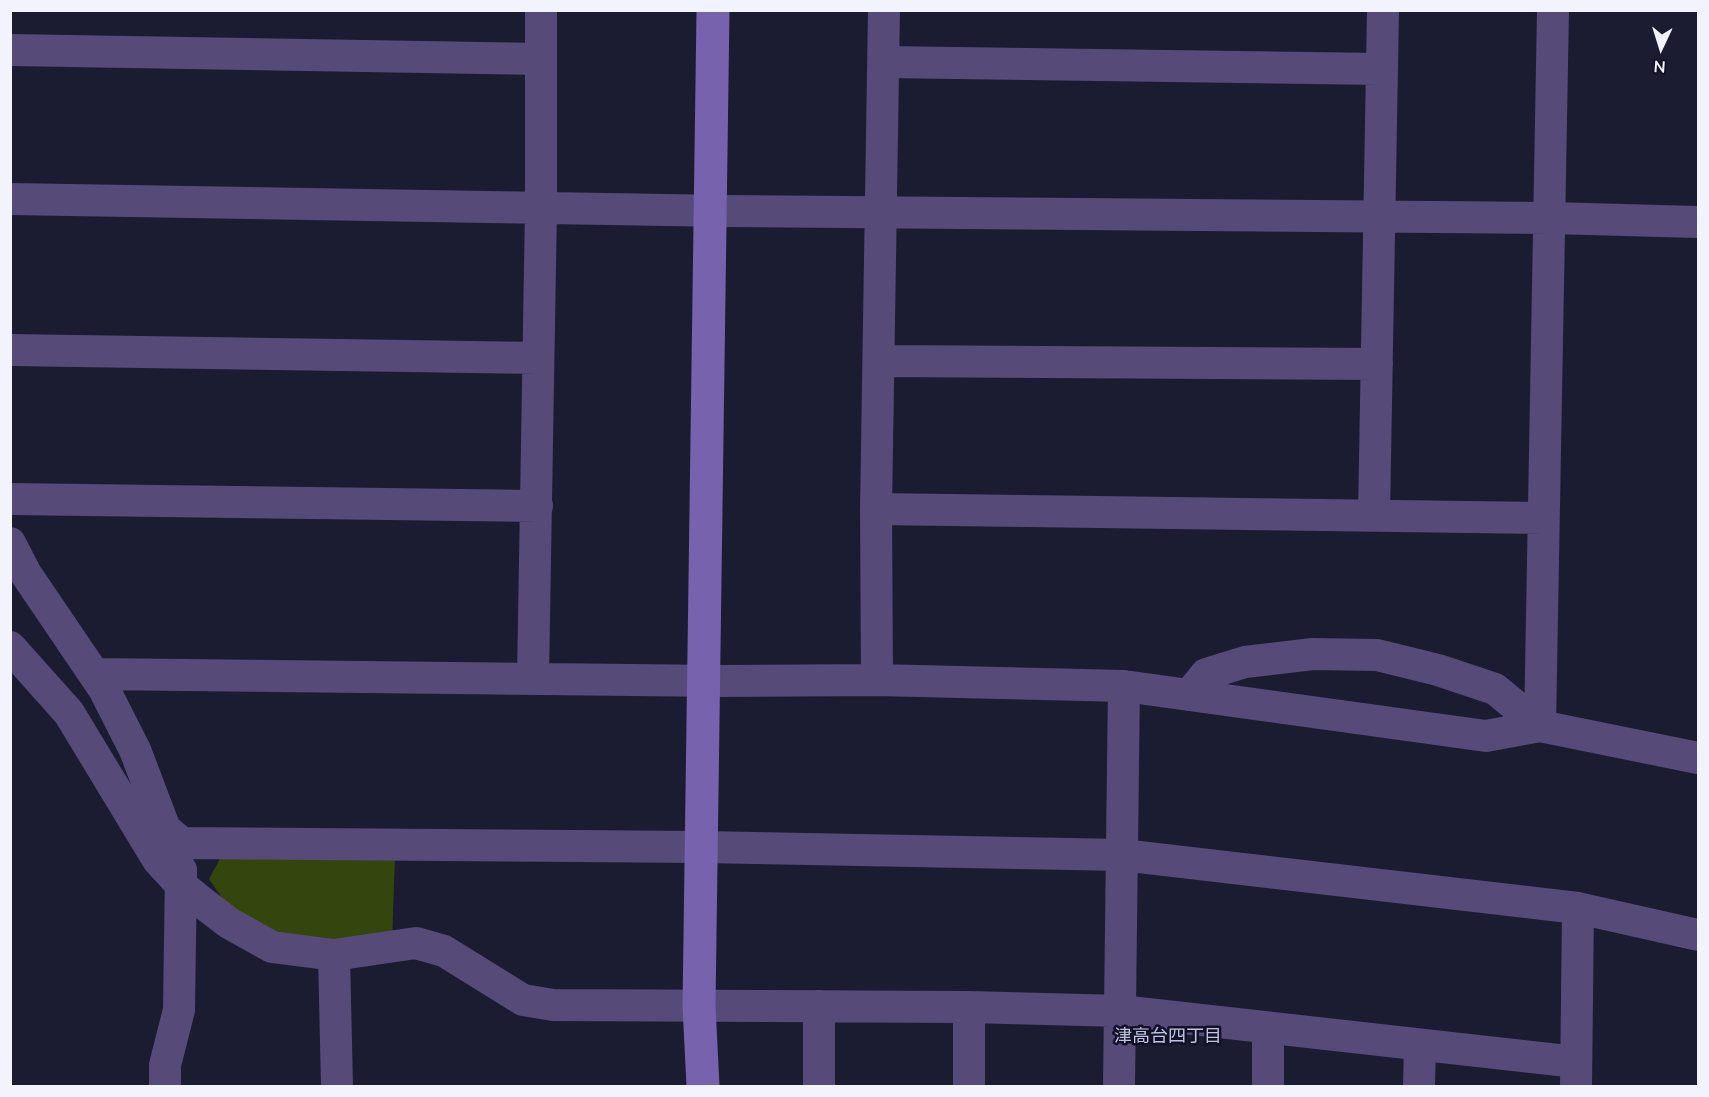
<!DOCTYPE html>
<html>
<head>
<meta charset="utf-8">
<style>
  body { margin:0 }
  #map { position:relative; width:1709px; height:1097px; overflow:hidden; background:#1b1b32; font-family:"Nunito Sans",sans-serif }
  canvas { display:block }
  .frame { position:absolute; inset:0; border:12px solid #f3f3fd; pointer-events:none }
  .north { position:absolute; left:1631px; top:18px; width:60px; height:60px; -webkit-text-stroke:4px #121128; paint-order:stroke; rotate:184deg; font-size:16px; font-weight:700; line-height:24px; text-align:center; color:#f3f3fd }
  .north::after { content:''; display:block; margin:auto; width:21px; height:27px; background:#f3f3fd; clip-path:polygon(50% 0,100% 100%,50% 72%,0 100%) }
</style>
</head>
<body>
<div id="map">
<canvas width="1709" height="1097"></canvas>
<div class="frame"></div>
<div class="north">N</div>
</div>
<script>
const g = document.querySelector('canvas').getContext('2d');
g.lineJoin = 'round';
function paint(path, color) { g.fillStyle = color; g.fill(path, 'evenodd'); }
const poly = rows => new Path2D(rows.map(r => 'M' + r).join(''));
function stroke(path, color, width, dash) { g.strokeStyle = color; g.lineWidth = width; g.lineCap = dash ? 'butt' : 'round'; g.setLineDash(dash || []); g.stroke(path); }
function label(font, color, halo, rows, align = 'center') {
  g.font = font + ' "Nunito Sans","Noto Sans JP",sans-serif'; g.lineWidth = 5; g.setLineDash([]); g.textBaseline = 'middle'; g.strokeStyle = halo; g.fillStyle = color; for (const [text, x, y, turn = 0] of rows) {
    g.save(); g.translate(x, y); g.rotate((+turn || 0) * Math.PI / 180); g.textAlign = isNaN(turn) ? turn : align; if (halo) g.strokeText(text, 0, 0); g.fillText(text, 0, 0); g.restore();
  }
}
paint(poly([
  [222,855,395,857,392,943,271,937,233,914,209,879]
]), '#34460d');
stroke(poly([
  [10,50,541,59],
  [884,62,1381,69],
  [10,199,727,211,1550,218,1698,222],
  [10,350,538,358],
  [879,361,1377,364],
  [10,499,537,506],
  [876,509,1543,518],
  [1374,515,1383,10],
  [10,543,26,574,104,689,135,750,165,829,182,843,702,847,1122,855,1578,908],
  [10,647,69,713,158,860,181,885,199,900,229,923,272,947,334,955,416,943,444,951,523,1000,553,1005,969,1007,1121,1011,1576,1062],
  [94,674,721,681,877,680,1124,686,1486,736,1540,726,1698,758],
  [533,678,541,207,541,10],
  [877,680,876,509,884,10],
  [1189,695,1206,674,1245,662,1313,654,1377,655,1438,670,1495,689,1540,726],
  [1540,726,1553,10],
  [334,955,337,1086],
  [819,1006,819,1086],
  [165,1086,165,1065,179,1010,181,870],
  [969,1086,969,1007],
  [1119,1086,1124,686],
  [1268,1086,1268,1029],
  [1419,1086,1420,1045],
  [1576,1086,1578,908,1698,935]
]), '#564a79', 32);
stroke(poly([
  [703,1086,699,1006,713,10]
]), '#7662ad', 33);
label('18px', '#c1c2e2', '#121128', [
  ["津高台四丁目",1168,1038]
]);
</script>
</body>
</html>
